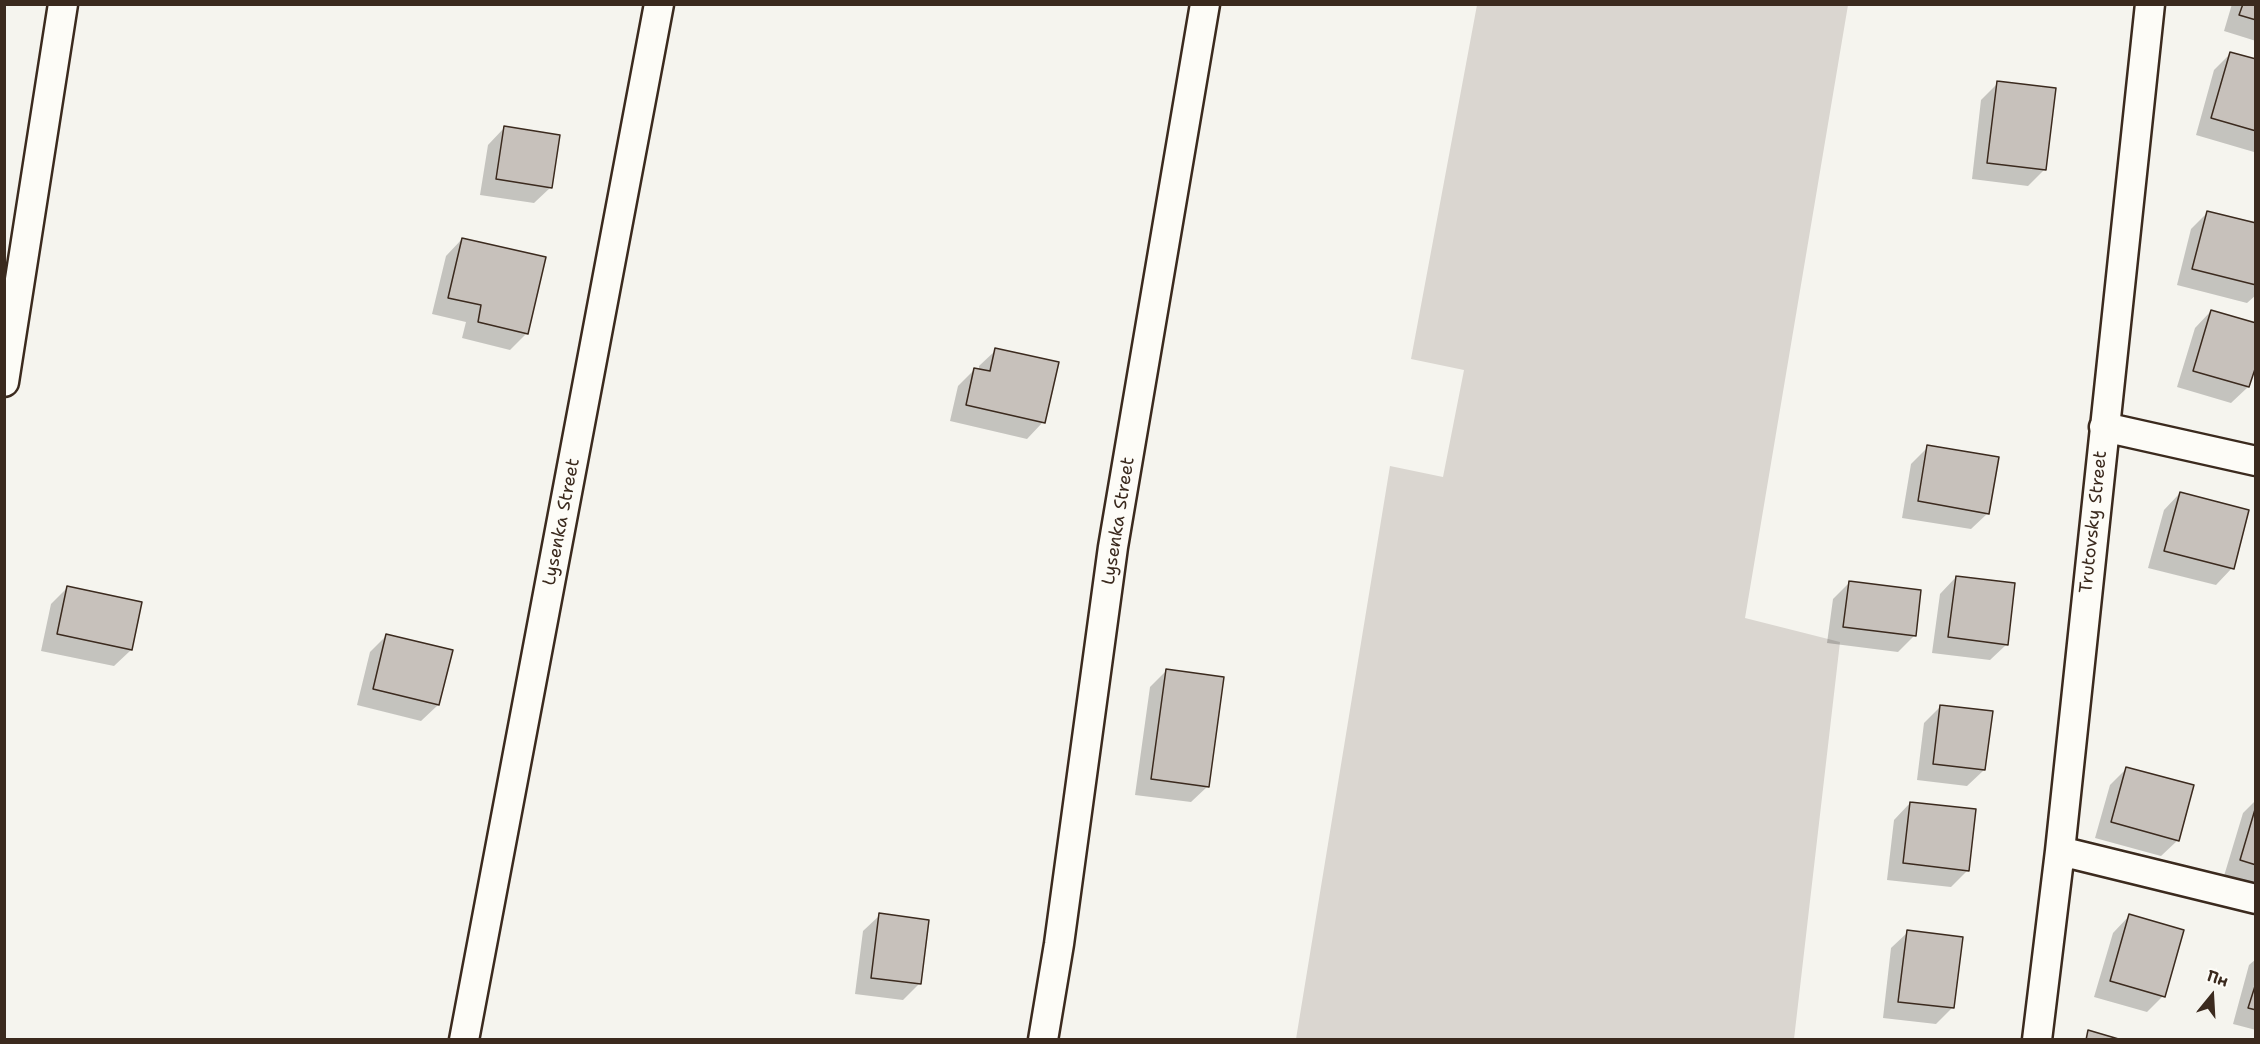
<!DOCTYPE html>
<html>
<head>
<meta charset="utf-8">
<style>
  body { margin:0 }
  #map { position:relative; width:2260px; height:1044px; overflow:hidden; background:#f5f4ee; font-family:"Shantell Sans",sans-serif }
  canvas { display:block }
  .frame { position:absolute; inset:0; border:6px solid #3b2a1e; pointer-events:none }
  .north { position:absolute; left:2182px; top:966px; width:60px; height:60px; -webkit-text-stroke:4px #fdfcf7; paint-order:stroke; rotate:18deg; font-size:16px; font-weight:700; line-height:24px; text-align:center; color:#3b2a1e }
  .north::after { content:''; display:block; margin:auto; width:21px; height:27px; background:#3b2a1e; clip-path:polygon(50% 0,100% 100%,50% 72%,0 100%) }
</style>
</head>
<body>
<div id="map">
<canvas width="2260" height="1044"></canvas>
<div class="frame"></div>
<div class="north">Пн</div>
</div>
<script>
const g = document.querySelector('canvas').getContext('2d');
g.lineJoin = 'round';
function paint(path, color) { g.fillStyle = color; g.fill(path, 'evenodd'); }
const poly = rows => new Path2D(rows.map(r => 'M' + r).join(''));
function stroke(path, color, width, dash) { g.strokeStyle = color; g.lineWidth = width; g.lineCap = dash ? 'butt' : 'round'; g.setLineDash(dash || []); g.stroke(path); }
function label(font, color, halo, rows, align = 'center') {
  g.font = font + ' "Shantell Sans",sans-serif'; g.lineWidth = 5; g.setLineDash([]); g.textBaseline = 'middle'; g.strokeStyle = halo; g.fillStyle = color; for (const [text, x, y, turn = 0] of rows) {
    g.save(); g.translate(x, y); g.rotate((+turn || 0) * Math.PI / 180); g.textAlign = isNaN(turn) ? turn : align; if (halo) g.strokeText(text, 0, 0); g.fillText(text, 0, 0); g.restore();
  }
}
paint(poly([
  [1477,5,1848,5,1745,618,1840,642,1794,1039,1296,1039,1390,466,1443,477,1464,370,1411,359]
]), '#dad6d0');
paint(poly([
  [2232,4,2256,4,2256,41,2224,31],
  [2231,53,2256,60,2254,152,2196,135,2214,70],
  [1998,83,2045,169,2028,186,1972,179,1981,100],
  [504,128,551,187,534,203,480,195,488,145],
  [2207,213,2256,225,2256,295,2247,303,2177,285,2191,229],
  [462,239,527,333,510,350,462,338,466,322,432,314,446,256],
  [2211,311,2248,387,2231,403,2177,387,2195,328],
  [996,350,1043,422,1027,439,950,421,958,386,975,369,979,370,979,366],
  [1928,447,1988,513,1971,529,1902,518,1911,464],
  [2180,493,2232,568,2216,585,2148,568,2164,510],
  [1956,577,2007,644,1990,660,1932,653,1940,594],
  [1850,582,1914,636,1898,652,1827,643,1833,599],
  [68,587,131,650,114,666,41,651,51,604],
  [386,636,438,705,421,721,357,705,370,652],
  [1167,670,1208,786,1191,802,1135,795,1150,687],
  [1941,706,1984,770,1967,786,1917,780,1924,723],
  [2126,769,2178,840,2161,856,2095,838,2110,785],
  [2256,800,2256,886,2224,876,2243,813],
  [1910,803,1968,870,1951,887,1887,880,1894,820],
  [880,915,919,984,903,1000,855,994,863,931],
  [2129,916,2163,996,2147,1012,2094,997,2113,933],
  [1908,932,1953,1007,1936,1024,1883,1018,1891,948],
  [2256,959,2256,1030,2233,1024,2249,965]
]), '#0003');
const building = poly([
  [2243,4,2256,4,2256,20,2239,15,2243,4],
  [2230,52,2256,59,2256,131,2211,118,2230,52],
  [1997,81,2056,88,2046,170,1987,163,1997,81],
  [504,126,560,135,552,188,496,179,504,126],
  [2207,211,2256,223,2256,285,2192,269,2207,211],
  [462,238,546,257,528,334,478,322,481,305,448,298,462,238],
  [2211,310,2256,323,2256,366,2249,387,2193,371,2211,310],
  [995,348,1059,362,1045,423,966,405,974,368,990,371,995,348],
  [1927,445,1999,457,1989,514,1918,501,1927,445],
  [2180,492,2249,510,2234,569,2164,551,2180,492],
  [1956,576,2015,583,2008,645,1948,637,1956,576],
  [1849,581,1921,590,1916,636,1843,627,1849,581],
  [67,586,142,602,132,650,57,634,67,586],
  [386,634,453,650,439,705,373,689,386,634],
  [1166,669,1224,677,1209,787,1151,779,1166,669],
  [1940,705,1993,711,1985,770,1933,764,1940,705],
  [2126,767,2194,785,2179,841,2111,822,2126,767],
  [1910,802,1976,809,1969,871,1903,863,1910,802],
  [2256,806,2256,865,2240,860,2256,806],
  [879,913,929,920,921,984,871,978,879,913],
  [2129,914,2184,930,2165,997,2110,981,2129,914],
  [1907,930,1963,937,1954,1008,1898,1002,1907,930],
  [2256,983,2256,1010,2248,1008,2256,983],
  [2088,1030,2122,1040,2086,1040,2088,1030]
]);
paint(building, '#c7c1bb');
stroke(building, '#3b2a1e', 1.5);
const minor = poly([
  [4,382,63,4],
  [2104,427,2256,461],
  [2060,851,2256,899],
  [464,1040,659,4],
  [1043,1040,1059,944,1113,547,1205,4],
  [2037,1040,2060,851,2150,4]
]);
stroke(minor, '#3b2a1e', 33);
stroke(minor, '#fdfcf7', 28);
label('18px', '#3b2a1e', '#fdfcf7', [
  ["Lysenka Street",1119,521,-81],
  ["Lysenka Street",562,522,-79],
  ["Trutovsky Street",2094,522,-84]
]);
</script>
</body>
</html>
